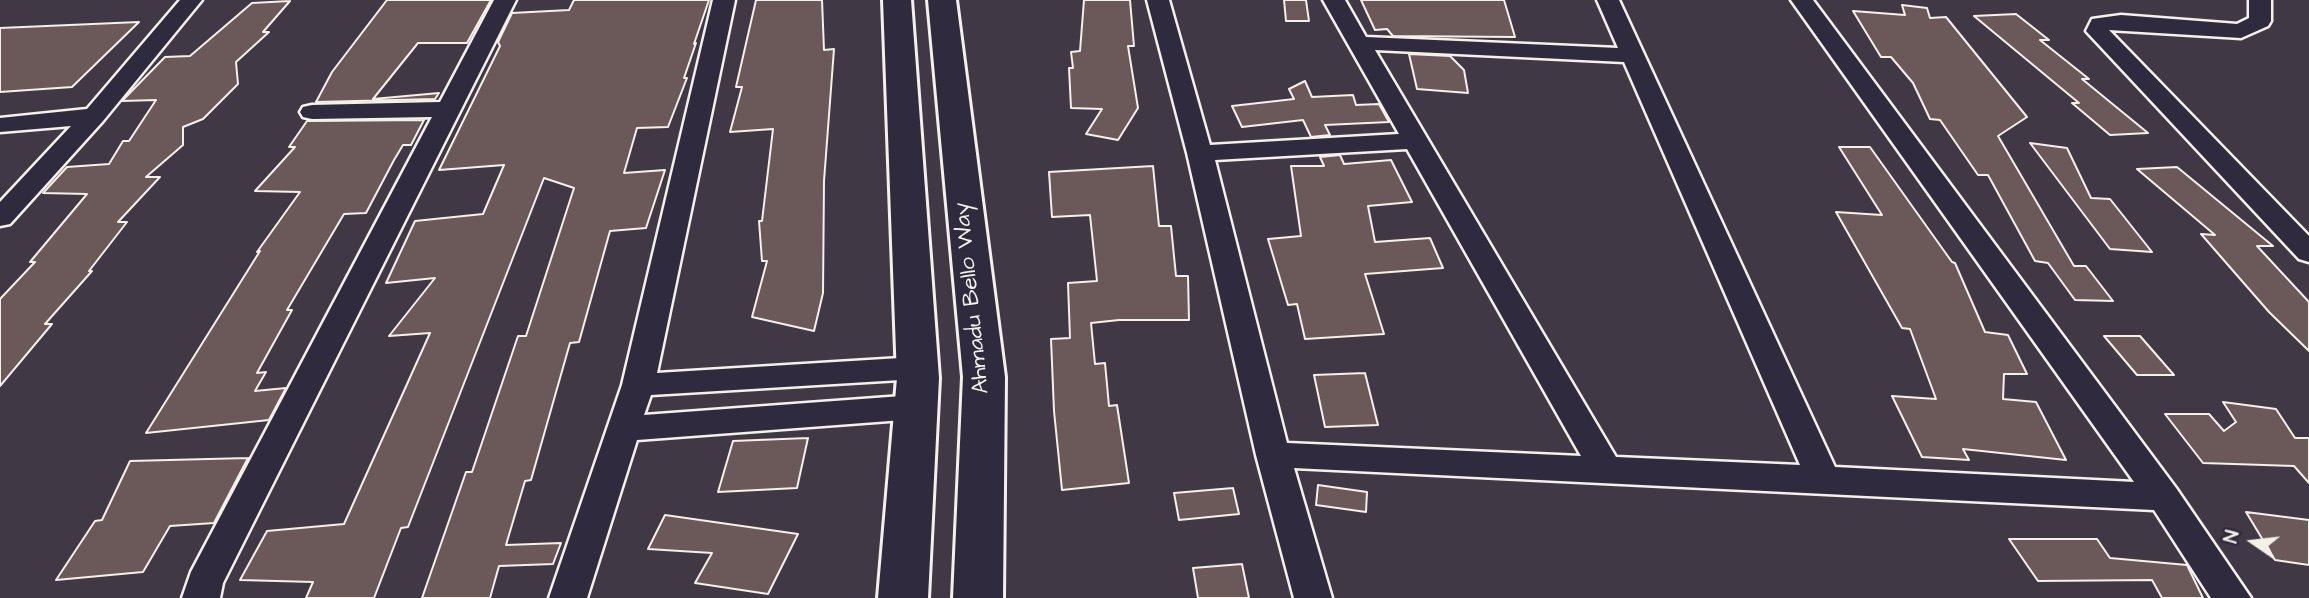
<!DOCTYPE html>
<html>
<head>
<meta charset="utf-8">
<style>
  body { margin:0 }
  #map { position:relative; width:2309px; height:598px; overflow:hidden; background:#413845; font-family:"Architects Daughter",sans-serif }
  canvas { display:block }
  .north { position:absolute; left:2218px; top:507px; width:70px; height:70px; -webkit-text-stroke:5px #2f2a3d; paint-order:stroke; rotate:284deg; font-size:19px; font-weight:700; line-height:28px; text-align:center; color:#f4f1e8 }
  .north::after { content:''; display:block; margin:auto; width:24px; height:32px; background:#f4f1e8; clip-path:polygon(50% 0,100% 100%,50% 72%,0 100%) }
</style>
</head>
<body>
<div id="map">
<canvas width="2309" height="598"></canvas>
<div class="north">N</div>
</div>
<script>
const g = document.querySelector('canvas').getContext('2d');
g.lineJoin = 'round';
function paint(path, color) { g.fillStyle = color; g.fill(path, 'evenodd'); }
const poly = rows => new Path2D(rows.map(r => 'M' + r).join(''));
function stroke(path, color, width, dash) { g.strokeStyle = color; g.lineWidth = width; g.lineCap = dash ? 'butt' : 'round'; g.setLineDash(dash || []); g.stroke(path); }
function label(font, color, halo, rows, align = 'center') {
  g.font = font + ' "Architects Daughter",sans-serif'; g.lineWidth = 5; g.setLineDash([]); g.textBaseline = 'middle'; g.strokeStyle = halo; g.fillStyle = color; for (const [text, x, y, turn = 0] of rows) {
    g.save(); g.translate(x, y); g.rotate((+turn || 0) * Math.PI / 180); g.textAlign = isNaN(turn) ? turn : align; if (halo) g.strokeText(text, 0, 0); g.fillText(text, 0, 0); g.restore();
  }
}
const building = poly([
  [387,0,491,0,467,43,418,43,373,99,439,93,435,99,316,102,332,72,387,0],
  [574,0,709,0,694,44,696,43,684,78,687,78,668,127,637,128,624,173,665,170,646,228,610,231,579,342,570,343,531,480,525,481,506,545,561,543,553,564,499,566,490,598,422,598,466,472,472,472,518,336,526,336,574,188,544,178,408,527,401,528,374,598,306,598,313,582,240,580,267,531,344,524,430,333,389,336,435,278,386,283,415,221,483,214,504,165,439,170,500,46,498,42,512,13,569,10,574,0],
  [756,0,822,0,824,50,834,49,824,181,823,293,814,331,752,317,767,261,762,261,759,221,762,221,773,129,730,132,742,87,736,87,756,0],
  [1084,0,1130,0,1134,46,1128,46,1138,108,1118,140,1086,134,1102,109,1071,108,1069,68,1073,68,1071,52,1080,51,1084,0],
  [1284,0,1306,0,1309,21,1286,21,1284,0],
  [1361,0,1504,0,1515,37,1393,36,1387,29,1375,30,1361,0],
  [290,1,263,32,269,32,236,62,238,84,203,119,183,127,183,145,146,177,160,177,118,222,127,222,89,271,92,271,45,324,52,324,0,386,0,299,35,262,30,262,87,194,43,193,67,167,109,164,123,141,129,141,156,100,122,101,165,57,190,56,252,3,290,1],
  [1902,5,1927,8,1930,18,1946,17,2027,117,1998,136,2074,266,2086,266,2113,301,2075,300,2048,263,2035,261,1988,175,1978,175,1940,120,1930,119,1913,83,1891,57,1881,57,1853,11,1905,15,1902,5],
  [2016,14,2049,40,2040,40,2089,79,2082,79,2148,133,2110,135,2072,103,2079,103,1974,16,2016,14],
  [139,22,72,87,0,92,0,28,139,22],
  [1409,54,1450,56,1464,70,1468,93,1417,89,1409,54],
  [1305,81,1312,97,1353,95,1356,105,1379,104,1389,122,1325,125,1330,135,1311,137,1303,120,1242,127,1232,106,1294,99,1289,89,1305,81],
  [424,120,411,145,403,145,394,160,366,213,344,214,287,310,292,310,257,373,266,372,255,391,286,388,269,420,146,433,260,251,257,252,300,192,255,191,295,147,289,147,307,121,424,120],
  [2030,143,2067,148,2091,198,2110,199,2152,252,2110,249,2030,143],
  [1839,147,1870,147,1952,262,1955,263,1985,332,2008,335,2027,374,2004,374,2003,399,2036,402,2066,460,1963,449,1969,460,1922,457,1892,396,1936,399,1910,329,1902,328,1836,212,1882,215,1839,147],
  [1340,155,1344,164,1391,160,1412,202,1368,206,1375,242,1430,238,1443,268,1365,274,1384,334,1305,339,1297,304,1288,305,1268,239,1301,236,1291,166,1324,166,1320,157,1340,155],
  [1153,166,1159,226,1171,226,1176,276,1188,276,1189,320,1119,320,1091,323,1095,364,1105,363,1109,406,1117,405,1129,483,1062,490,1054,411,1051,339,1070,338,1068,283,1097,281,1090,215,1052,217,1049,172,1153,166],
  [2177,167,2273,246,2257,246,2309,302,2309,351,2269,312,2201,234,2215,235,2137,169,2177,167],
  [2104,336,2140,336,2174,375,2137,375,2104,336],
  [1365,373,1378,425,1325,427,1314,375,1365,373],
  [2223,402,2276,409,2295,438,2309,438,2309,483,2294,466,2203,463,2165,414,2209,414,2224,431,2236,422,2223,402],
  [808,438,797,488,718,492,733,441,808,438],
  [248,458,214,523,170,526,143,572,56,580,95,521,102,520,130,461,248,458],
  [1318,485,1367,492,1366,512,1316,505,1318,485],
  [1233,488,1239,514,1179,520,1174,493,1233,488],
  [2246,512,2309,520,2309,565,2275,560,2246,512],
  [665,515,798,534,768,594,695,583,712,553,648,549,665,515],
  [2009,539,2097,539,2110,558,2187,565,2203,598,2162,598,2152,580,2038,581,2009,539],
  [1242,564,1249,598,1198,598,1193,568,1242,564]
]);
paint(building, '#6b5858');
stroke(building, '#f4f1e8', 2);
const minor = poly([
  [180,0,202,0,103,121,10,224,0,226,0,202,71,126,0,132,0,118,87,109,180,0],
  [494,0,516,0,223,583,220,598,182,598,191,572,432,117,312,119,303,117,300,112,303,107,312,105,440,102,494,0],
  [713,0,735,0,657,373,917,357,928,360,933,368,928,376,917,379,651,395,644,415,916,395,928,399,932,407,928,415,916,419,637,440,587,598,549,598,622,385,713,0],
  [1147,0,1169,0,1210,145,1399,134,1323,0,1345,0,1366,37,1618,48,1597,0,1619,0,1835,467,2134,482,1791,0,1813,0,2176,488,2251,598,2211,598,2154,510,1294,468,1332,598,1294,598,1256,455,1187,153,1147,0],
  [1375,50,1624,62,1800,465,1616,457,1375,50],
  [1407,149,1581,456,1287,443,1215,160,1407,149],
  [2249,0,2271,0,2271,21,2268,26,2241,38,2109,30,2309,236,2309,262,2299,259,2086,31,2092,19,2121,15,2237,24,2249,18,2249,0]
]);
const major = poly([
  [883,0,911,0,939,378,928,598,878,598,897,378,883,0],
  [928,0,956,0,1005,377,1003,598,953,598,963,377,928,0]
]);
stroke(minor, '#f4f1e8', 5);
stroke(major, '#f4f1e8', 6);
paint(minor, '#2f2a3d');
paint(major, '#2f2a3d');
label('23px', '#f4f1e8', '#2f2a3d', [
  ["Ahmadu Bello Way",973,298,-96]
]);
</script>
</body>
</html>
